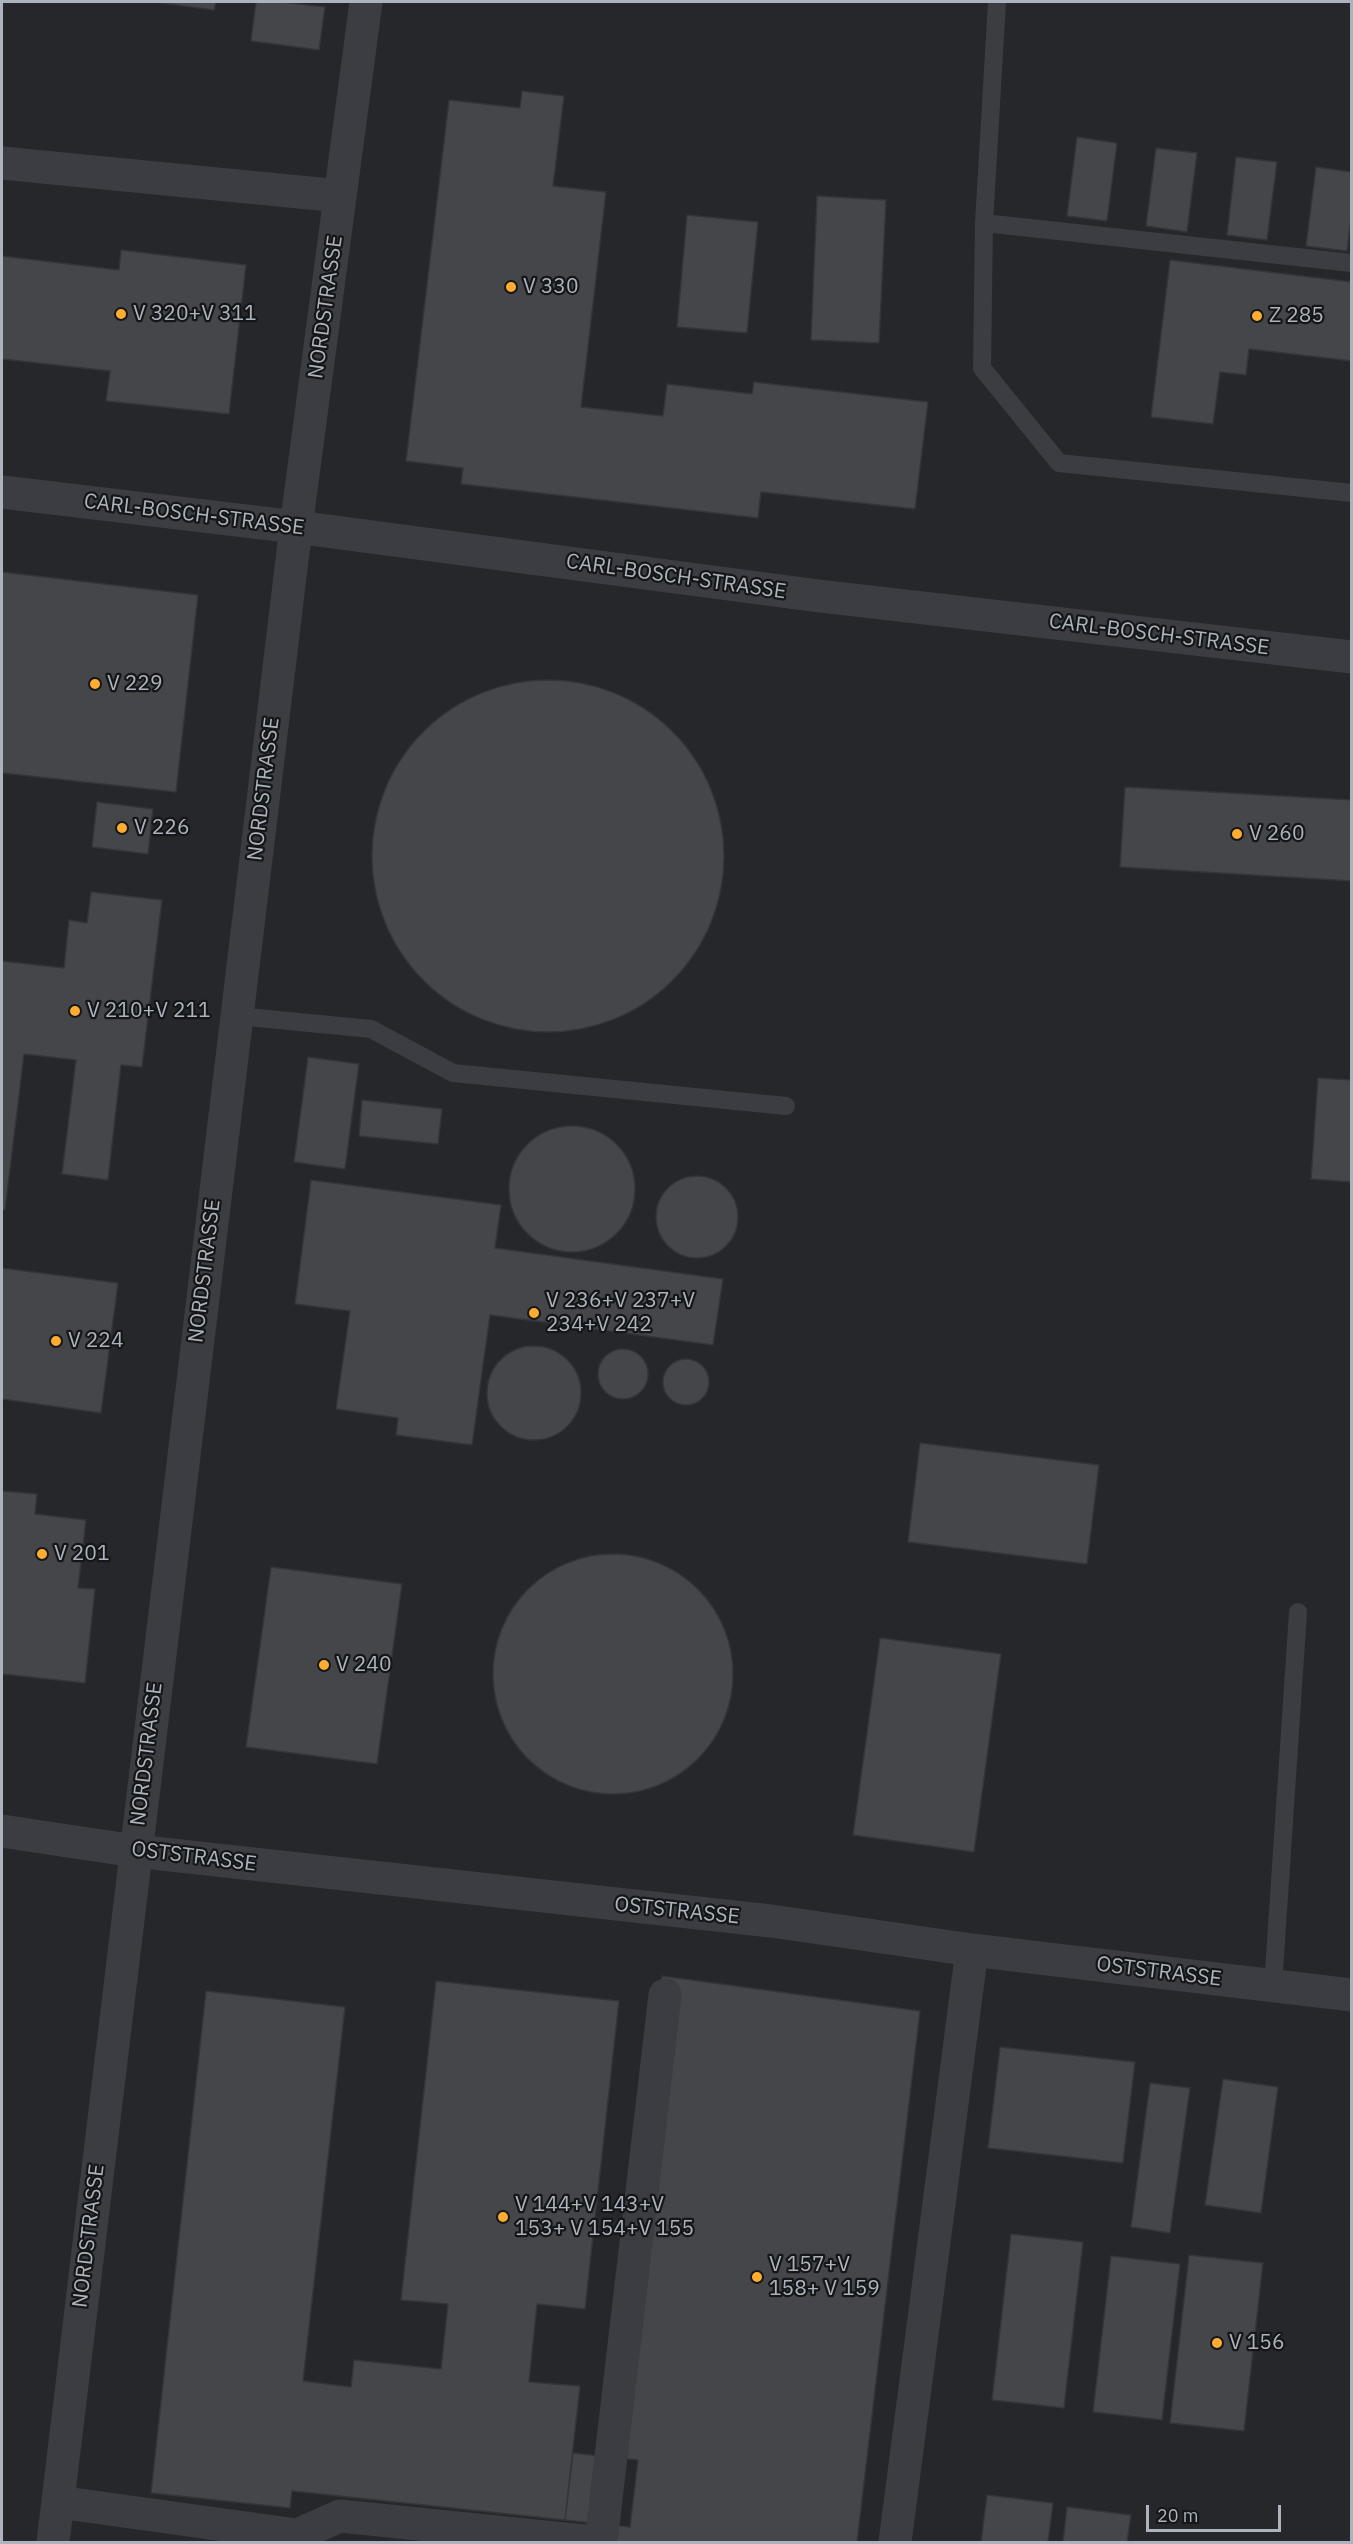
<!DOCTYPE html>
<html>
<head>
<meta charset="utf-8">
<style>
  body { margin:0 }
  #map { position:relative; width:1353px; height:2544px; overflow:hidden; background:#1a1b1d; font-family:"IBM Plex Sans",sans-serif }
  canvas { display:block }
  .frame { position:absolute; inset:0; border:3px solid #acb3bd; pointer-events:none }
  .scale { position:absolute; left:1146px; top:2505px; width:135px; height:27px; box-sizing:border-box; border:3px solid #acb3bd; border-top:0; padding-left:8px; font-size:18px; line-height:21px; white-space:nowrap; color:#acb3bd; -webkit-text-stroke:4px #151618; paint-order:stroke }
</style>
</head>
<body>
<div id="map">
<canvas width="1353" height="2544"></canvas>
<div class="frame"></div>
<div class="scale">20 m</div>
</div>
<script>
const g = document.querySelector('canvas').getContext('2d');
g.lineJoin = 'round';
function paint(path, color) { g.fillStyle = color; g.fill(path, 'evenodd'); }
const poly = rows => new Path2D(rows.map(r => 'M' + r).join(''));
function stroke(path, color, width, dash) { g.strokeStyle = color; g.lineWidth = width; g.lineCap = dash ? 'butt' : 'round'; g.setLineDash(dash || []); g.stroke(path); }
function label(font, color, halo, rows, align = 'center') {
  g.font = font + ' "IBM Plex Sans",sans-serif'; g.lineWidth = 4.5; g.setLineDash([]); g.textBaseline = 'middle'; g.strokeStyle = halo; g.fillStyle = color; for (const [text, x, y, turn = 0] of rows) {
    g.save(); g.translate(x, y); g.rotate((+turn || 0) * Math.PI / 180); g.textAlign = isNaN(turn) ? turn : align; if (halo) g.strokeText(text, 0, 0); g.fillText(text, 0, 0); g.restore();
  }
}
paint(poly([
  [2,2,1351,2,1351,2542,2,2542]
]), '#26272a');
const building = poly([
  [154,2,216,2,214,10,154,2],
  [256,2,283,2,325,7,319,50,251,41,256,2],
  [522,91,564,96,553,186,606,192,581,407,663,416,667,384,752,394,754,382,928,402,915,509,761,492,758,518,461,484,463,468,406,461,449,100,520,108,522,91],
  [1077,137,1117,143,1107,221,1067,216,1077,137],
  [1156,148,1197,153,1187,232,1146,226,1156,148],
  [1236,157,1277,162,1267,240,1227,235,1236,157],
  [1316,167,1352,172,1352,210,1347,251,1306,246,1316,167],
  [817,196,886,200,879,343,811,340,817,196],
  [687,215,758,222,747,333,677,327,687,215],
  [121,250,246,265,229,414,106,401,110,371,2,359,2,256,119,270,121,250],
  [1170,260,1352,282,1352,361,1249,349,1246,375,1220,372,1213,424,1151,417,1170,260],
  [2,572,198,595,176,792,2,773,2,572],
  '372 856a176 176 0 1 1 352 0a176 176 0 1 1-352 0Z',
  [1125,787,1352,800,1352,881,1120,867,1125,787],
  [97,802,153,809,148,854,92,847,97,802],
  [91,892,162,900,142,1067,121,1065,108,1180,62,1174,76,1060,24,1054,5,1210,2,1210,2,961,64,968,69,920,87,923,91,892],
  [308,1057,359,1064,345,1169,294,1162,308,1057],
  [1318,1078,1352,1080,1352,1182,1311,1179,1318,1078],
  [362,1100,442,1109,438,1144,359,1136,362,1100],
  '509 1189a63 63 0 1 1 126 0a63 63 0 1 1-126 0Z',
  '656 1217a41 41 0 1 1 82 0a41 41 0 1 1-82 0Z',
  [311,1180,501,1205,495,1248,723,1279,713,1345,490,1315,472,1445,396,1435,398,1418,336,1409,350,1311,295,1304,311,1180],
  [2,1268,118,1283,101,1413,2,1399,2,1268],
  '487 1393a47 47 0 1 1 94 0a47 47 0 1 1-94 0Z',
  '598 1374a25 25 0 1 1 50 0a25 25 0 1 1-50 0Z',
  '663 1382a23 23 0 1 1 46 0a23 23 0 1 1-46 0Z',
  [920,1443,1099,1465,1087,1564,908,1542,920,1443],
  [2,1491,37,1494,35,1514,86,1520,78,1588,95,1589,85,1683,2,1674,2,1491],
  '493 1674a120 120 0 1 1 240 0a120 120 0 1 1-240 0Z',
  [271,1567,402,1584,377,1764,246,1747,271,1567],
  [880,1638,1001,1654,974,1852,853,1835,880,1638],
  [662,1976,920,2011,857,2542,592,2542,662,1976],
  [436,1981,619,2001,585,2309,537,2304,529,2382,580,2386,565,2520,292,2491,290,2508,151,2493,206,1991,345,2007,303,2381,351,2387,354,2360,441,2369,448,2304,401,2300,436,1981],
  [1000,2047,1135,2062,1123,2163,988,2148,1000,2047],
  [1223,2079,1278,2087,1261,2213,1205,2205,1223,2079],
  [1150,2083,1190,2088,1170,2233,1131,2227,1150,2083],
  [1011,2234,1083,2242,1064,2408,992,2400,1011,2234],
  [1189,2255,1263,2263,1244,2431,1170,2423,1189,2255],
  [1111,2256,1180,2264,1162,2420,1093,2412,1111,2256],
  [573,2453,638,2460,630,2527,565,2520,573,2453],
  [987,2495,1053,2503,1048,2542,981,2542,987,2495],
  [1067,2507,1131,2515,1127,2542,1063,2542,1067,2507]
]);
paint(building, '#44464a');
stroke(building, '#343539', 1.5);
stroke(poly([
  [997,2,984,223,982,368,1059,463,1352,493],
  [984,223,1352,263],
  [237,1016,371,1029,453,1073,786,1106],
  [1273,1986,1298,1612]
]), '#3b3d43', 18);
stroke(poly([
  [2,163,340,196],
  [2,492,296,527,819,596,1352,657],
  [2,1831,135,1851,771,1921,972,1950,1352,1995],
  [58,2502,297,2535,340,2516,594,2542],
  [53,2542,296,527,366,2],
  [601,2542,665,1995],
  [895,2542,972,1950]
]), '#3b3d43', 33);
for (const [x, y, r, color] of [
  [511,287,6,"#ffad31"],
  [121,314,6,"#ffad31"],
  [1257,316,6,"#ffad31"],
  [95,684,6,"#ffad31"],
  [122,828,6,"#ffad31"],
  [1237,834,6,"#ffad31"],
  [75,1011,6,"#ffad31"],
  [534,1313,6,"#ffad31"],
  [56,1341,6,"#ffad31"],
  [42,1554,6,"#ffad31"],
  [324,1665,6,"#ffad31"],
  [503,2217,6,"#ffad31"],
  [757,2277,6,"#ffad31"],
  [1217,2343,6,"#ffad31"]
]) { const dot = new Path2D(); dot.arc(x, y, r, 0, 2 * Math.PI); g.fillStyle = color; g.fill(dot); stroke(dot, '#151618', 2); }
label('21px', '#acb3bd', '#151618', [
  ["V 330",523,287],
  ["V 320+V 311",133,314],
  ["Z 285",1269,316],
  ["V 229",107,684],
  ["V 226",134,828],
  ["V 260",1249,834],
  ["V 210+V 211",87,1011],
  ["V 236+V 237+V",546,1301],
  ["234+V 242",546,1325],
  ["V 224",68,1341],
  ["V 201",54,1554],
  ["V 240",336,1665],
  ["V 144+V 143+V",515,2205],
  ["153+ V 154+V 155",515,2229],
  ["V 157+V",769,2265],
  ["158+ V 159",769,2289],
  ["V 156",1229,2343]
], 'left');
label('21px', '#acb3bd', '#151618', [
  ["NORDSTRASSE",326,307,-82],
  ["CARL-BOSCH-STRASSE",194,515,7],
  ["CARL-BOSCH-STRASSE",676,577,8],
  ["CARL-BOSCH-STRASSE",1159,635,7],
  ["NORDSTRASSE",264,789,-83],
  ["NORDSTRASSE",205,1271,-83],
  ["NORDSTRASSE",147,1754,-83],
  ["OSTSTRASSE",194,1857,7],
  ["OSTSTRASSE",677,1911,6],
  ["OSTSTRASSE",1159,1972,7],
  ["NORDSTRASSE",89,2236,-83]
]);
</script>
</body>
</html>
